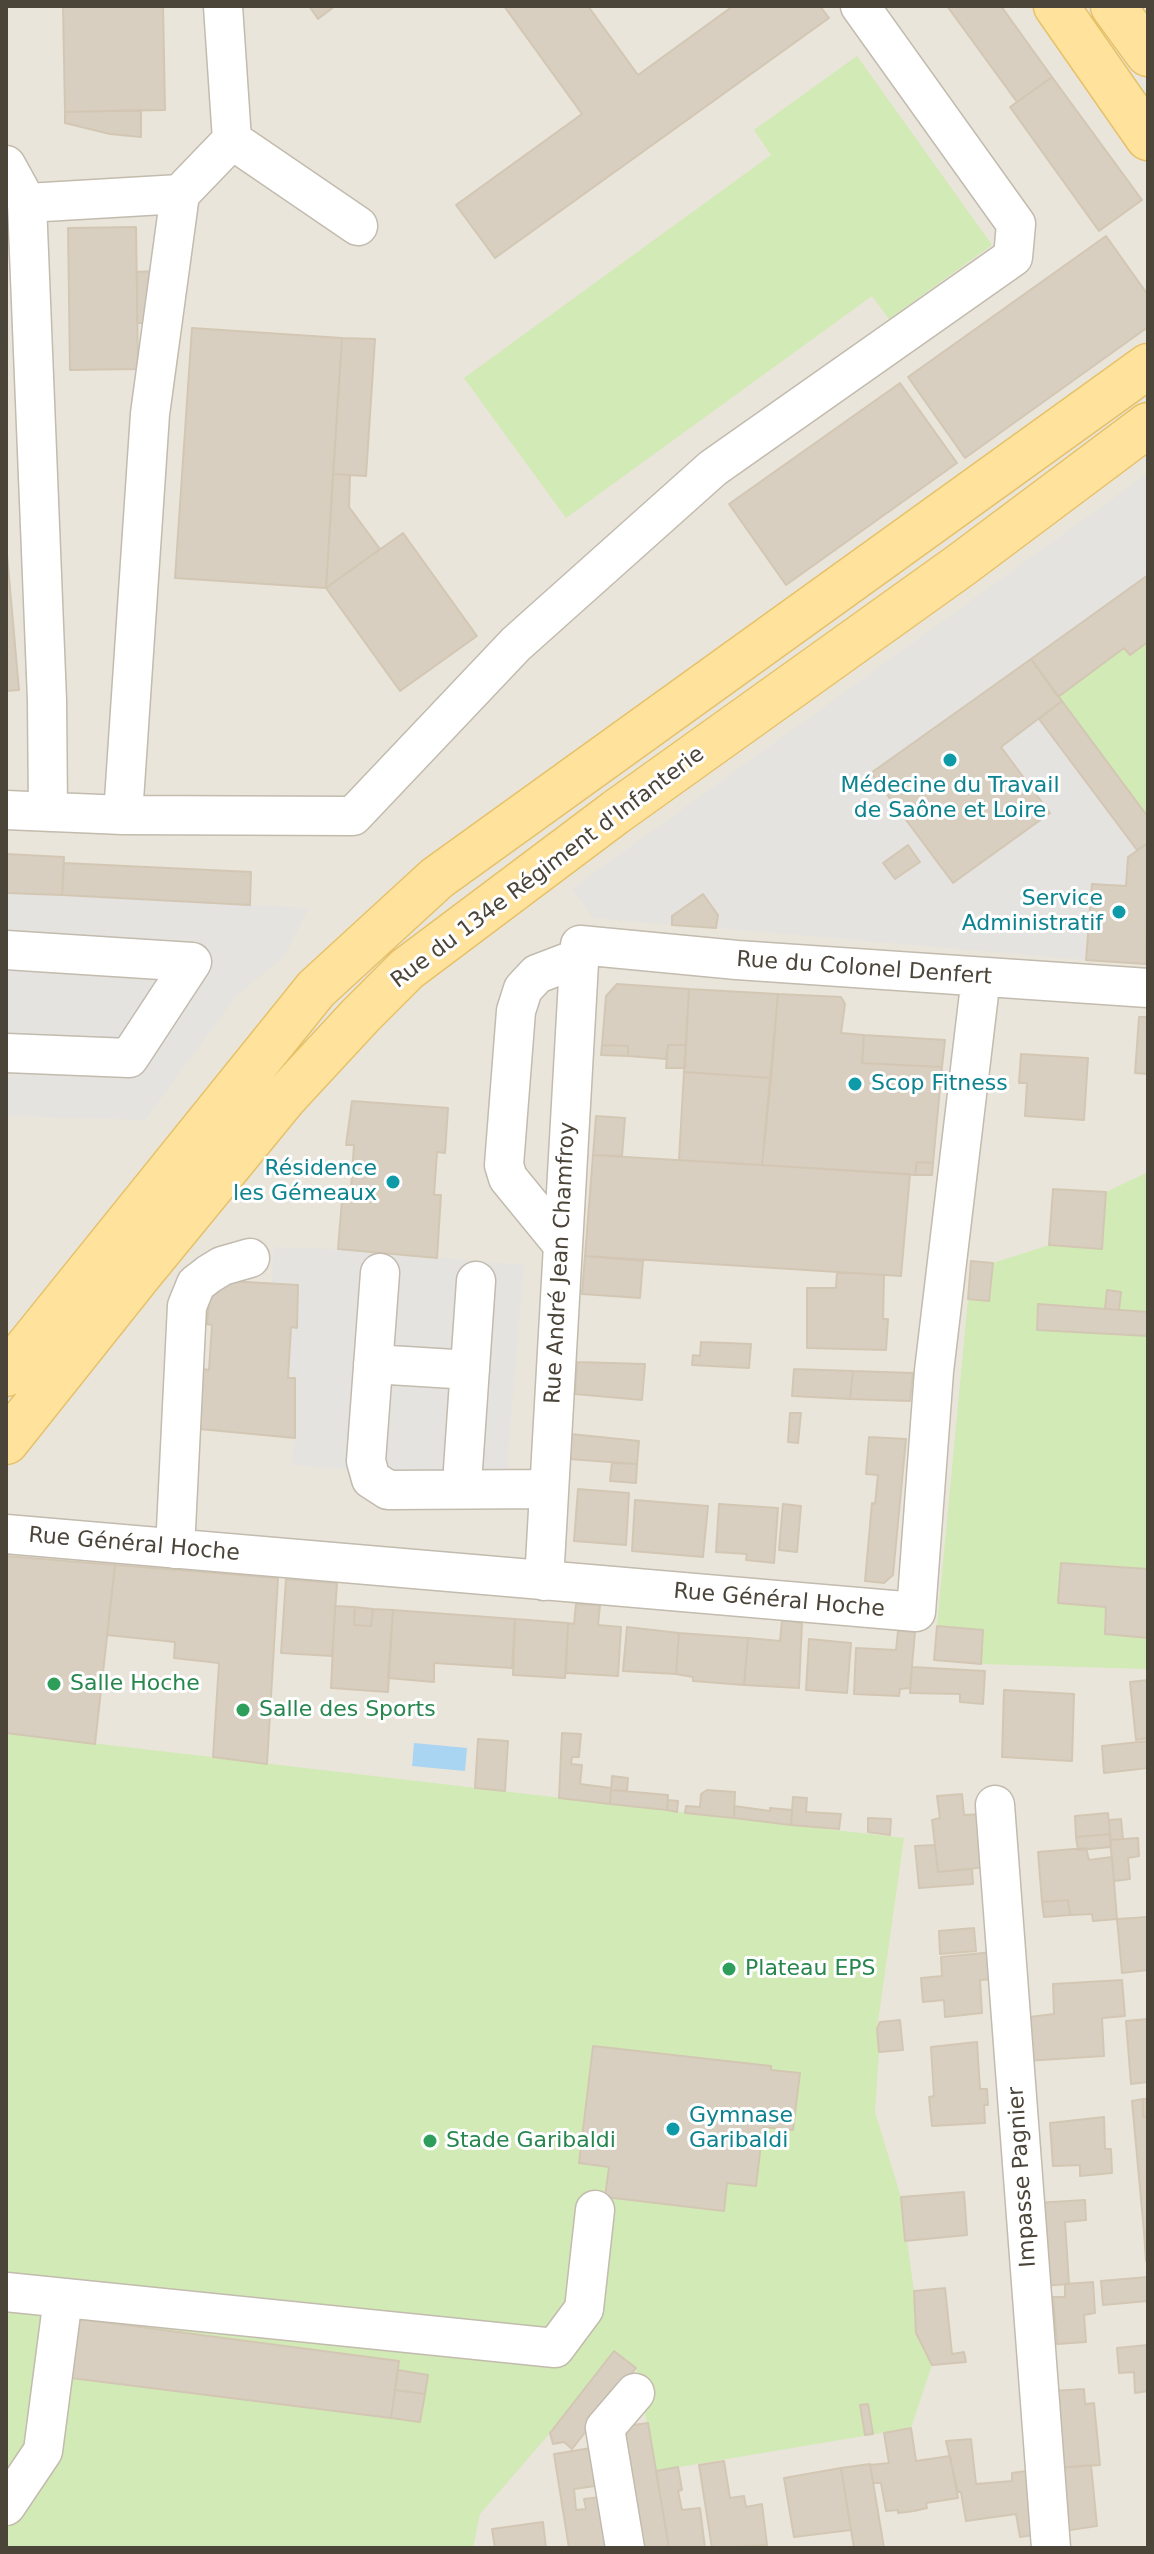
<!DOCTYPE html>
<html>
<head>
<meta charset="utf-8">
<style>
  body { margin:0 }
  #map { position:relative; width:1154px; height:2554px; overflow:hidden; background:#f6f3ec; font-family:"DejaVu Sans",sans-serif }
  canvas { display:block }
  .frame { position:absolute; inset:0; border:8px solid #4b4439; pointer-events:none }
</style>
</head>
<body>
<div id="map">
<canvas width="1154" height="2554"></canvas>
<div class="frame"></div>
</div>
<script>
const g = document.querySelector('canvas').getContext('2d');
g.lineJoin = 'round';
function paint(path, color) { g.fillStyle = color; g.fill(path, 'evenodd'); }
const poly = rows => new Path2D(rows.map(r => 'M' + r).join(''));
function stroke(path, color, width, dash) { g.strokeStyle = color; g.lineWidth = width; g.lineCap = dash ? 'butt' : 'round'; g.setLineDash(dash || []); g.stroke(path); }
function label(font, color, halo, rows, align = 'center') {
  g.font = font + ' "DejaVu Sans",sans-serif'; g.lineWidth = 6; g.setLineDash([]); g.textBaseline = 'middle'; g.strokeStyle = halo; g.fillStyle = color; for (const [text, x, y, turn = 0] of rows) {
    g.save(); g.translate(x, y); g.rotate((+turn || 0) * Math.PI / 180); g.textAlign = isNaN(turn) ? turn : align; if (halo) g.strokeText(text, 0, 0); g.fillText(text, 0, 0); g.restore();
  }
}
paint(poly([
  [6,6,1148,6,1148,2548,6,2548]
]), '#eae5da');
paint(poly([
  [857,56,992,245,889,319,872,296,566,518,464,378,771,155,754,130],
  [1148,642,1148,817,1058,697,1124,648,1130,655],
  [1148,1172,1148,1669,981,1664,983,1630,937,1626,968,1299,989,1301,993,1263,1049,1245,1102,1249,1106,1192],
  [6,1733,904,1838,877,2029,879,2052,875,2112,901,2197,914,2291,916,2333,932,2365,911,2428,656,2471,636,2368,614,2351,550,2433,480,2514,473,2548,6,2548]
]), '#d2eab5');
paint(poly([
  [1148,473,1148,575,872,773,953,883,1049,813,1001,747,1039,719,1137,850,1128,857,1126,886,1092,885,1086,960,716,928,718,915,673,916,672,925,593,918,572,889],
  [6,893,62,895,309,908,284,956,236,996,145,1120,6,1116],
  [273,1247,338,1249,524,1265,506,1482,291,1465,295,1438,288,1378,291,1327,296,1327,298,1285,272,1283]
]), '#e5e3e0');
paint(poly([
  [414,1743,467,1748,465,1771,412,1766]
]), '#a9d4f2');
const building = poly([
  [63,6,163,6,165,110,65,112,63,6],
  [309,6,335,6,318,19,309,6],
  [504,6,588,6,638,75,733,6,820,6,829,18,495,258,456,205,582,114,504,6],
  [947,6,1001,6,1052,77,1017,102,947,6],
  [1052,77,1142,200,1099,231,1010,107,1052,77],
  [141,110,141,137,110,134,65,123,65,112,141,110],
  [136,227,138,369,70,370,68,228,136,227],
  [1106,236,1148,295,1148,327,965,458,908,377,1106,236],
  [154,271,154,323,137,323,137,272,154,271],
  [192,328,342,338,326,588,175,578,192,328],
  [342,338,375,339,366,476,333,474,342,338],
  [900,383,957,463,786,585,729,504,900,383],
  [333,474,350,475,349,507,380,549,326,588,333,474],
  [403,533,477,636,400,691,326,588,403,533],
  [6,543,19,690,6,691,6,543],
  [1148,575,1148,642,1130,655,1124,648,1058,697,1031,659,1148,575],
  [1031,659,1062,701,1001,747,1050,813,953,883,871,773,1031,659],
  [1062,701,1148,817,1148,843,1137,850,1039,719,1062,701],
  [1148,843,1146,964,1086,960,1092,884,1126,886,1128,857,1148,843],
  [908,845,920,862,895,879,883,863,908,845],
  [6,854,64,857,62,895,6,893,6,854],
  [64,863,251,872,250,905,62,895,64,863],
  [703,894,718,915,716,928,672,925,672,916,703,894],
  [617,984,689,989,686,1045,668,1045,666,1059,628,1056,628,1046,602,1045,606,996,617,984],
  [689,989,778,994,771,1078,684,1072,689,989],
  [778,994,841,997,845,1004,841,1033,864,1035,862,1063,942,1067,933,1163,917,1162,915,1175,762,1165,778,994],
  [1139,1017,1148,1017,1148,1074,1135,1073,1139,1017],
  [864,1035,945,1040,942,1067,862,1063,864,1035],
  [602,1045,628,1046,628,1056,601,1055,602,1045],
  [668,1045,686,1045,685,1068,666,1068,668,1045],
  [1021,1054,1088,1058,1084,1120,1025,1116,1027,1083,1019,1083,1021,1054],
  [684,1072,771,1078,762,1165,679,1160,684,1072],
  [352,1101,448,1108,445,1153,437,1152,434,1195,441,1195,437,1258,338,1249,343,1188,351,1189,354,1145,346,1145,352,1101],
  [596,1116,625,1118,622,1156,593,1155,596,1116],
  [593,1155,910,1174,901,1276,585,1256,593,1155],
  [917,1162,933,1163,932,1175,915,1175,917,1162],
  [1053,1189,1106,1192,1102,1249,1049,1245,1053,1189],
  [585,1256,643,1261,640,1298,582,1294,585,1256],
  [971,1261,993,1263,989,1301,968,1299,971,1261],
  [837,1272,884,1275,883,1319,888,1319,886,1350,807,1348,807,1288,836,1288,837,1272],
  [211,1280,298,1285,297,1328,291,1327,288,1378,295,1378,295,1438,199,1429,203,1369,209,1370,212,1325,207,1324,211,1280],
  [1107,1290,1121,1292,1119,1310,1105,1309,1107,1290],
  [1038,1304,1148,1312,1148,1336,1037,1330,1038,1304],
  [701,1342,751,1344,749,1368,692,1365,693,1355,700,1356,701,1342],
  [577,1362,645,1364,642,1400,575,1394,577,1362],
  [794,1369,853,1371,850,1399,792,1396,794,1369],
  [853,1371,913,1373,910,1401,850,1399,853,1371],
  [790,1413,801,1413,798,1443,788,1442,790,1413],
  [571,1434,639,1441,637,1464,569,1459,571,1434],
  [869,1437,906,1439,893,1575,884,1583,865,1581,872,1503,875,1504,878,1475,866,1474,869,1437],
  [612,1463,637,1464,636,1483,610,1481,612,1463],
  [578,1489,629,1493,626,1545,574,1541,578,1489],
  [635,1500,708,1506,703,1557,632,1551,635,1500],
  [719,1504,778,1508,774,1563,746,1560,747,1554,716,1552,719,1504],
  [783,1504,801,1506,797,1552,779,1550,783,1504],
  [6,1556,115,1565,95,1744,6,1733,6,1556],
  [1061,1563,1148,1569,1148,1638,1105,1634,1106,1607,1058,1603,1061,1563],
  [115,1565,278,1578,267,1764,213,1757,219,1663,174,1658,175,1642,107,1635,115,1565],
  [286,1579,337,1583,332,1656,281,1653,286,1579],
  [576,1604,600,1605,598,1625,621,1627,618,1676,566,1673,568,1623,574,1624,576,1604],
  [335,1606,355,1607,354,1625,371,1626,373,1609,393,1610,388,1692,331,1688,335,1606],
  [355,1607,373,1609,371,1626,354,1625,355,1607],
  [393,1610,515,1619,512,1668,434,1663,434,1682,388,1678,393,1610],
  [515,1619,568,1623,565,1678,513,1675,515,1619],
  [782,1620,802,1623,799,1688,744,1685,748,1638,780,1641,782,1620],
  [937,1626,983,1630,981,1664,934,1660,937,1626],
  [627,1627,679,1633,676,1674,623,1671,627,1627],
  [898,1631,915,1632,910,1688,900,1689,899,1696,854,1694,856,1648,896,1650,898,1631],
  [679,1633,748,1638,744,1685,693,1681,693,1677,676,1674,679,1633],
  [809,1639,851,1643,847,1693,806,1690,809,1639],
  [912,1667,985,1671,983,1704,960,1702,960,1694,910,1693,912,1667],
  [1148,1680,1148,1738,1136,1740,1130,1682,1148,1680],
  [1004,1690,1074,1694,1072,1761,1002,1757,1004,1690],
  [562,1733,581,1734,579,1757,572,1757,571,1764,582,1765,580,1784,611,1788,610,1804,559,1798,562,1733],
  [478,1739,508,1741,505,1791,475,1788,478,1739],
  [1148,1741,1148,1768,1104,1773,1102,1746,1148,1741],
  [612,1776,628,1778,627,1791,611,1790,612,1776],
  [611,1790,668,1795,667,1810,610,1804,611,1790],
  [707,1790,735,1792,734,1818,685,1813,686,1806,700,1807,701,1794,707,1790],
  [962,1794,964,1815,982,1814,987,1867,938,1872,932,1820,940,1818,937,1796,962,1794],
  [793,1797,807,1798,806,1812,841,1814,839,1829,791,1825,793,1797],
  [668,1800,678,1801,677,1812,667,1810,668,1800],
  [734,1806,770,1811,770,1808,792,1810,791,1825,734,1818,734,1806],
  [1108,1813,1110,1834,1076,1837,1075,1816,1108,1813],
  [868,1818,891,1819,890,1835,868,1832,868,1818],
  [1121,1819,1123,1839,1110,1840,1109,1820,1121,1819],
  [1110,1834,1111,1847,1078,1850,1076,1837,1110,1834],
  [1138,1838,1139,1856,1128,1858,1130,1879,1114,1881,1110,1840,1138,1838],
  [935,1845,938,1872,972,1869,973,1884,919,1888,915,1846,935,1845],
  [1086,1848,1089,1860,1112,1857,1117,1919,1093,1921,1092,1914,1070,1915,1068,1900,1042,1902,1038,1852,1086,1848],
  [1068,1900,1070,1915,1044,1917,1042,1902,1068,1900],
  [1148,1917,1148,1970,1122,1973,1117,1919,1148,1917],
  [974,1928,976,1951,940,1954,939,1931,974,1928],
  [994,1952,995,1979,980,1980,982,2013,945,2017,944,2000,923,2002,921,1978,942,1976,941,1957,994,1952],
  [1122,1980,1125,2016,1102,2018,1104,2056,1025,2061,1021,2018,1054,2014,1053,1984,1122,1980],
  [1148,2019,1148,2082,1131,2084,1126,2021,1148,2019],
  [900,2020,903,2050,879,2052,877,2029,880,2022,900,2020],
  [977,2042,980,2089,987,2089,988,2105,984,2105,985,2123,932,2126,929,2097,934,2096,931,2047,977,2042],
  [593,2046,771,2066,771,2070,800,2073,793,2130,763,2127,756,2186,727,2183,724,2211,605,2197,609,2167,579,2163,593,2046],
  [1143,2099,1143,2117,1148,2116,1148,2232,1144,2232,1132,2101,1143,2099],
  [1143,2099,1148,2099,1148,2116,1143,2117,1143,2099],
  [1104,2117,1105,2149,1111,2149,1112,2173,1080,2176,1080,2165,1053,2166,1050,2123,1104,2117],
  [964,2192,967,2235,905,2241,901,2197,964,2192],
  [1085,2200,1086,2220,1065,2222,1069,2284,1042,2286,1036,2203,1085,2200],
  [1144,2232,1148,2232,1148,2260,1146,2261,1144,2232],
  [1148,2277,1148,2301,1103,2305,1101,2281,1148,2277],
  [1093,2282,1095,2313,1084,2315,1086,2342,1057,2344,1053,2297,1065,2297,1065,2284,1093,2282],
  [945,2288,952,2354,964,2352,966,2362,932,2365,916,2333,914,2291,945,2288],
  [79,2319,399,2361,391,2418,71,2378,79,2319],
  [1148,2345,1148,2391,1135,2393,1134,2372,1119,2373,1117,2348,1148,2345],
  [614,2351,636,2368,572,2449,564,2442,553,2444,550,2433,614,2351],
  [398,2370,428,2375,425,2394,395,2390,398,2370],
  [1084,2389,1085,2404,1094,2403,1100,2465,1057,2468,1052,2391,1084,2389],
  [395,2390,425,2394,420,2422,391,2418,395,2390],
  [868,2404,873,2434,865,2435,860,2405,868,2404],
  [648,2423,669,2548,627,2548,618,2427,648,2423],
  [911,2428,916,2461,950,2456,958,2498,926,2503,927,2508,914,2511,898,2513,898,2510,886,2511,881,2483,873,2483,870,2465,889,2463,884,2433,911,2428],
  [971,2439,976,2484,1012,2481,1012,2473,1034,2470,1040,2534,1020,2537,1016,2514,966,2521,961,2492,958,2492,946,2441,971,2439],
  [591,2448,595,2486,574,2489,576,2510,586,2509,584,2499,601,2497,608,2548,569,2548,554,2454,591,2448],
  [724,2461,730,2498,744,2496,746,2507,762,2504,767,2545,712,2548,699,2465,724,2461],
  [870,2464,884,2548,854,2548,841,2468,870,2464],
  [1091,2465,1097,2526,1063,2531,1057,2468,1091,2465],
  [678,2467,682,2490,678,2491,682,2510,700,2508,705,2548,669,2548,656,2471,678,2467],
  [841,2468,851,2530,794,2537,784,2478,841,2468],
  [543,2522,546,2548,495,2548,492,2529,543,2522]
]);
paint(building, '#d8cfc1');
stroke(building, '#d3c7b4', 2);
const minor = poly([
  [232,140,358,226],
  [6,165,27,203,180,194,232,140,223,6],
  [27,203,47,700,48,812],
  [6,810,123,815,353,816,516,644,713,468,1013,257,1016,224,860,6],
  [123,815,150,414,180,194],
  [6,950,192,962,129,1058,6,1053],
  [562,1244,508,1178,504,1165,516,1011,523,989,537,974,579,958],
  [380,1273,366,1461,371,1479,388,1490,549,1489],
  [373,1364,470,1370],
  [463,1469,476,1281],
  [6,1534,916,1612,934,1371,981,977],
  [175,1549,187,1306,196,1284,209,1274,222,1266,250,1258],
  [544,1581,580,945,737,960,1148,988],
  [995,1805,1051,2548],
  [6,2292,555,2348,584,2309,595,2210],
  [6,2506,43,2451,63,2298],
  [625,2548,605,2428,635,2393]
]);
const major = poly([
  [1056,6,1148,138],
  [1113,6,1148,54],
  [6,1374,316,989,437,878,1148,366],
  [6,1442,139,1275,285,1097,360,1016,407,969,616,812,961,565,1148,425]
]);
stroke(minor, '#c2bbae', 41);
stroke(major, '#e6c16a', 47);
stroke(minor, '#fff', 38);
stroke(major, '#ffe39c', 44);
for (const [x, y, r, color] of [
  [950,760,8,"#0f9aa8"],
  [1119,912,8,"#0f9aa8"],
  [855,1084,8,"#0f9aa8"],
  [393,1182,8,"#0f9aa8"],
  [54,1684,8,"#2e9e5b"],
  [243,1710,8,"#2e9e5b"],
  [729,1969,8,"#2e9e5b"],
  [673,2129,8,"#0f9aa8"],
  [430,2141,8,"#2e9e5b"]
]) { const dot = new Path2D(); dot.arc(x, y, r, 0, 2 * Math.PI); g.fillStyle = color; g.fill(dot); stroke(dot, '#fff', 3); }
label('22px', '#0d838f', '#fff', [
  ["Médecine du Travail",950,786,"center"],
  ["de Saône et Loire",950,811,"center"],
  ["Service",1103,899],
  ["Administratif",1103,924],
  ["Scop Fitness",871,1084,"left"],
  ["Résidence",377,1169],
  ["les Gémeaux",377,1194],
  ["Gymnase",689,2116,"left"],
  ["Garibaldi",689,2141,"left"]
], 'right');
label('22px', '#4b4439', '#fff', [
  ["Rue du 134e Régiment d'Infanterie",548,868,-37],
  ["Rue du Colonel Denfert",864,969,4],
  ["Rue André Jean Chamfroy",561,1263,-87],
  ["Rue Général Hoche",134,1545,5],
  ["Rue Général Hoche",779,1601,5],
  ["Impasse Pagnier",1023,2177,-94]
]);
label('22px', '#27864d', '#fff', [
  ["Salle Hoche",70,1684],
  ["Salle des Sports",259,1710],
  ["Plateau EPS",745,1969],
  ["Stade Garibaldi",446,2141]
], 'left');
</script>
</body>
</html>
